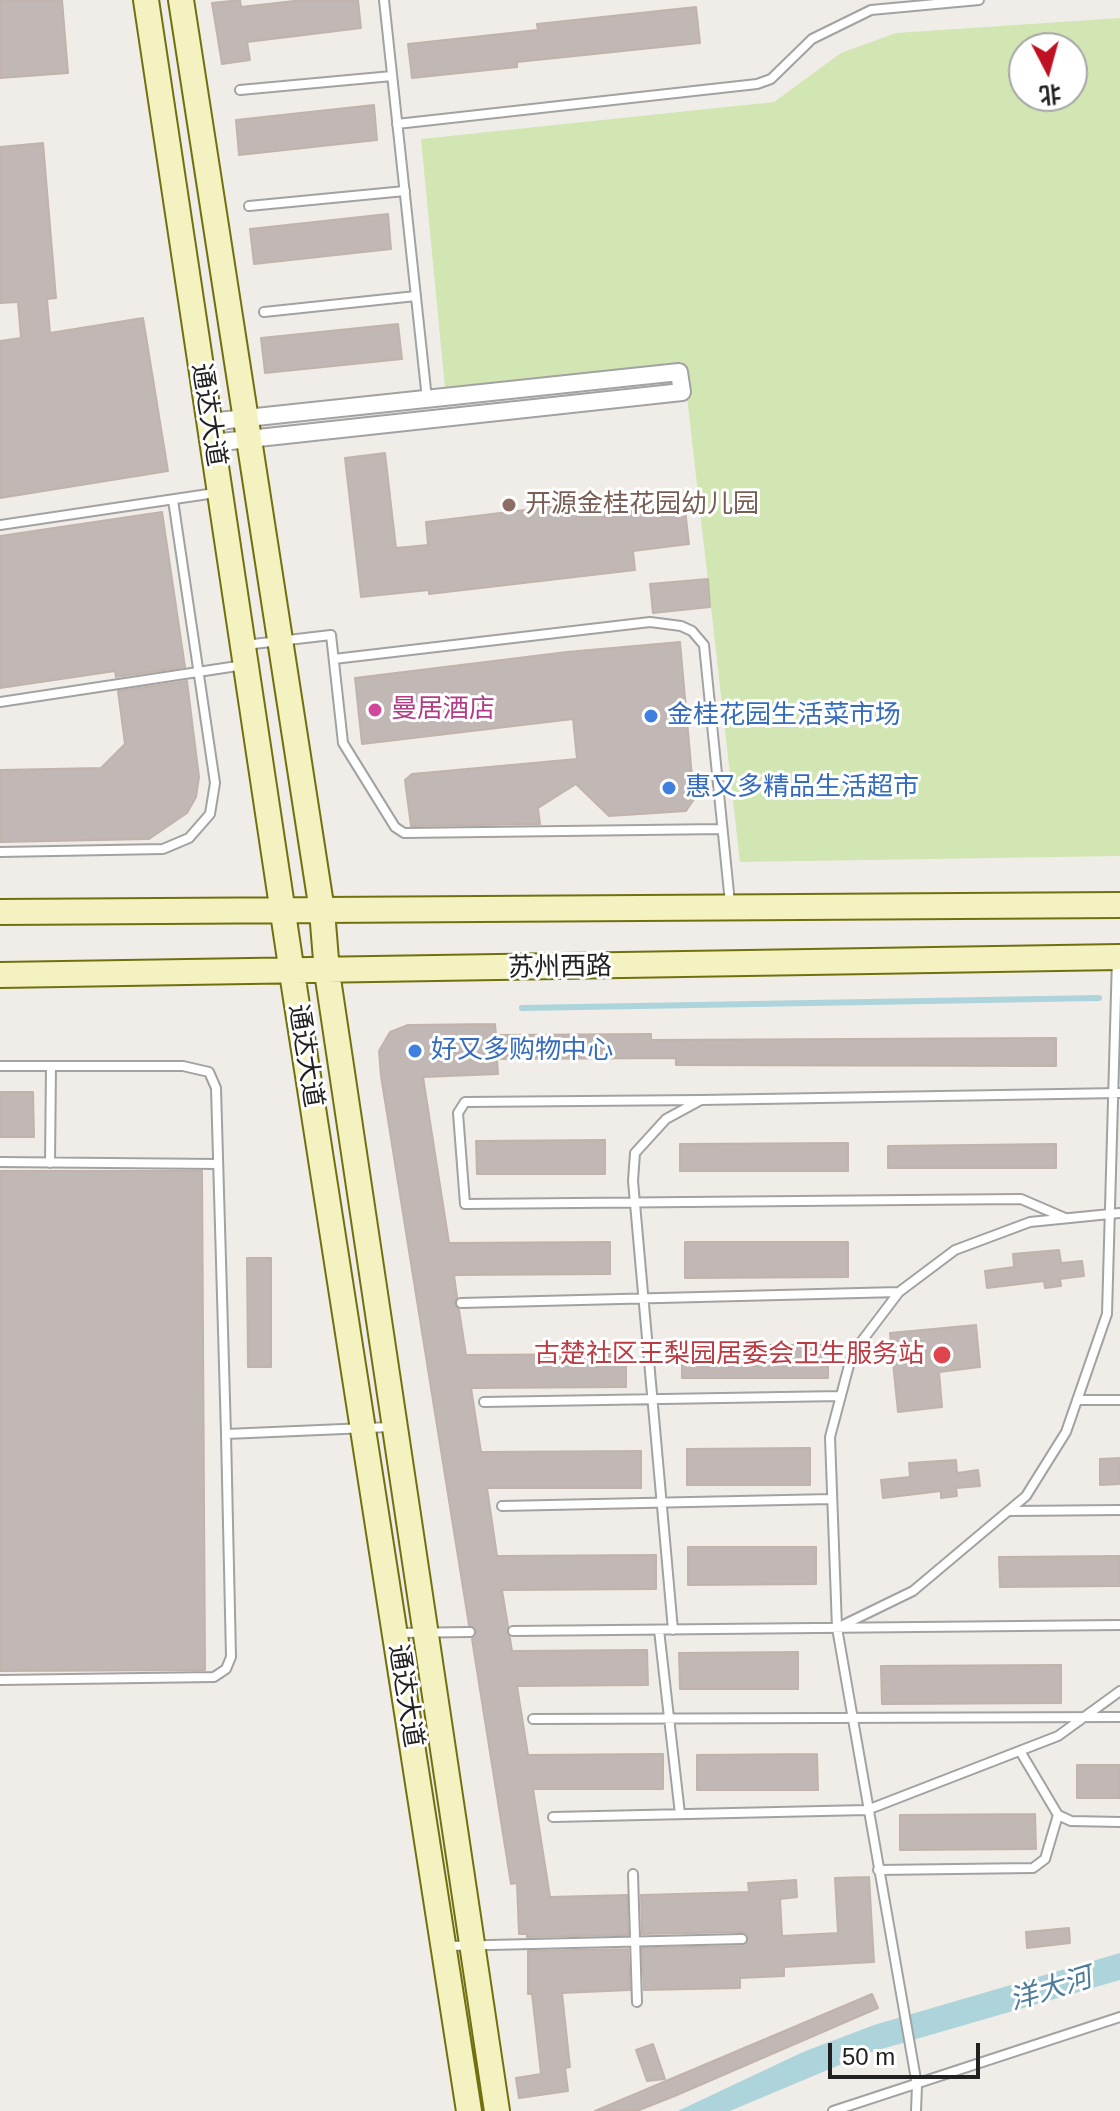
<!DOCTYPE html>
<html>
<head>
<meta charset="utf-8">
<style>
  body { margin:0 }
  #map { position:relative; width:1120px; height:2111px; overflow:hidden; background:#f0ede8; font-family:Helvetica,"Noto Sans SC",sans-serif }
  canvas { display:block }
  .north { position:absolute; left:1008px; top:32px; width:80px; height:80px; box-sizing:border-box; background:#fff; border:2px solid #a6a6a6; border-radius:50%; rotate:174deg; font-size:22px; font-weight:700; line-height:32px; text-align:center; color:#212121 }
  .north::after { content:''; display:block; margin:auto; width:28px; height:36px; background:#c01123; clip-path:polygon(50% 0,100% 100%,50% 72%,0 100%) }
  .scale { position:absolute; left:828px; top:2043px; width:152px; height:36px; box-sizing:border-box; border:4px solid #212121; border-top:0; padding-left:10px; font-size:24px; line-height:28px; white-space:nowrap; color:#212121; -webkit-text-stroke:6px #fff; paint-order:stroke }
</style>
</head>
<body>
<div id="map">
<canvas width="1120" height="2111"></canvas>
<div class="north">北</div>
<div class="scale">50 m</div>
</div>
<script>
const g = document.querySelector('canvas').getContext('2d');
g.lineJoin = 'round';
function paint(path, color) { g.fillStyle = color; g.fill(path, 'evenodd'); }
const poly = rows => new Path2D(rows.map(r => 'M' + r).join(''));
function stroke(path, color, width, dash) { g.strokeStyle = color; g.lineWidth = width; g.lineCap = dash ? 'butt' : 'round'; g.setLineDash(dash || []); g.stroke(path); }
function label(font, color, halo, rows, align = 'center') {
  g.font = font + ' Helvetica,"Noto Sans SC",sans-serif'; g.lineWidth = 6; g.setLineDash([]); g.textBaseline = 'middle'; g.strokeStyle = halo; g.fillStyle = color; for (const [text, x, y, turn = 0] of rows) {
    g.save(); g.translate(x, y); g.rotate((+turn || 0) * Math.PI / 180); g.textAlign = isNaN(turn) ? turn : align; if (halo) g.strokeText(text, 0, 0); g.fillText(text, 0, 0); g.restore();
  }
}
paint(poly([
  [1120,18,1120,856,740,862,683,362,445,388,421,139,774,102,841,53,896,33],
  [1024,48,1072,48,1072,96,1024,96]
]), '#d1e6b3');
paint(poly([
  [1120,1953,1120,1980,868,2053,730,2111,678,2111,803,2052,874,2025]
]), '#acd4da');
stroke(poly([
  [522,1008,1099,998]
]), '#acd4da', 6);
const building = poly([
  [0,0,62,0,68,73,0,78,0,0],
  [240,0,241,7,303,0,358,0,361,28,247,42,250,60,222,64,212,3,240,0],
  [696,7,700,43,517,62,517,67,412,78,408,44,538,30,537,24,696,7],
  [374,105,377,140,239,155,236,120,374,105],
  [43,143,56,298,47,299,50,333,143,318,168,471,0,498,0,341,21,338,18,302,0,303,0,147,43,143],
  [388,214,391,249,254,264,250,229,388,214],
  [398,324,402,359,265,373,261,338,398,324],
  [385,453,396,548,428,545,426,522,624,498,625,508,684,501,689,544,633,551,635,570,429,594,429,590,361,597,345,458,385,453],
  [162,512,185,667,116,677,115,671,0,688,0,536,162,512],
  [708,579,710,607,653,613,650,584,708,579],
  [680,642,694,799,686,811,609,816,576,784,538,808,540,824,411,826,405,780,412,774,577,759,573,719,362,744,355,678,567,652,680,642],
  [187,681,199,777,196,797,187,813,149,839,0,842,0,770,101,768,125,744,118,691,187,681],
  [495,1024,496,1035,651,1034,651,1040,1056,1038,1056,1066,676,1065,676,1058,497,1059,498,1074,423,1077,449,1243,610,1242,610,1274,454,1275,457,1297,454,1304,459,1310,466,1355,626,1354,626,1387,471,1388,481,1452,641,1451,641,1488,487,1488,497,1556,656,1555,656,1589,502,1590,512,1651,647,1650,648,1685,517,1686,528,1755,663,1754,663,1789,533,1789,550,1897,627,1895,628,1935,527,1937,527,1934,519,1934,517,1883,511,1884,472,1639,477,1631,469,1625,381,1076,379,1051,390,1032,408,1025,495,1024],
  [0,1092,33,1092,34,1137,0,1137,0,1092],
  [605,1140,605,1174,477,1174,476,1141,605,1140],
  [848,1143,848,1171,680,1171,680,1144,848,1143],
  [1056,1144,1056,1168,888,1168,888,1146,1056,1144],
  [0,1171,202,1171,205,1670,0,1671,0,1171],
  [685,1242,848,1242,848,1277,685,1278,685,1242],
  [1059,1250,1061,1263,1082,1261,1084,1276,1060,1279,1061,1286,1045,1288,1044,1281,987,1288,985,1271,1014,1267,1013,1254,1059,1250],
  [247,1258,271,1258,271,1367,248,1367,247,1258],
  [976,1325,980,1367,939,1372,942,1407,898,1412,890,1333,976,1325],
  [682,1345,828,1345,828,1378,682,1378,682,1345],
  [810,1448,810,1485,687,1485,687,1449,810,1448],
  [1120,1458,1120,1484,1100,1485,1100,1459,1120,1458],
  [956,1460,957,1473,978,1470,980,1486,956,1488,957,1496,941,1498,941,1491,883,1498,881,1480,910,1477,909,1463,956,1460],
  [688,1547,816,1547,816,1584,688,1585,688,1547],
  [1120,1556,1120,1586,1000,1587,999,1557,1120,1556],
  [798,1652,798,1689,680,1689,679,1653,798,1652],
  [1061,1665,1061,1703,882,1704,881,1666,1061,1665],
  [817,1754,818,1790,697,1790,697,1755,817,1754],
  [1077,1765,1120,1765,1120,1798,1077,1798,1077,1765],
  [1035,1814,1036,1849,900,1850,900,1815,1035,1814],
  [869,1877,874,1962,784,1967,784,1976,740,1978,740,1988,644,1990,642,1948,742,1946,749,1938,742,1932,642,1934,641,1895,749,1892,748,1883,796,1880,797,1897,780,1899,782,1936,838,1933,835,1878,869,1877],
  [1069,1928,1070,1943,1027,1948,1026,1932,1069,1928],
  [628,1949,630,1990,562,1993,570,2067,565,2068,568,2091,519,2098,516,2078,541,2074,532,1994,528,1994,528,1951,628,1949],
  [872,1994,878,2008,677,2095,637,2111,595,2111,872,1994],
  [653,2044,665,2079,647,2081,636,2050,653,2044]
]);
paint(building, '#c1b8b5');
stroke(building, '#c1b3ab', 2);
const service = poly([
  [384,0,427,399],
  [240,90,392,76],
  [397,124,757,84,771,79,812,39,871,10,979,0],
  [249,206,405,191],
  [264,312,416,296],
  [0,525,215,493],
  [245,645,331,635,343,743,395,827,404,833,722,829],
  [334,659,650,622,681,626,692,631,704,645,730,903],
  [0,702,244,665],
  [0,852,163,849,189,838,210,814,215,783,173,500],
  [0,1066,183,1066,209,1072,216,1088,226,1434,390,1427],
  [700,1100,465,1102,458,1113,465,1204,1021,1199,1065,1218],
  [0,1162,218,1164],
  [50,1163,51,1066],
  [461,1303,899,1292],
  [1077,1400,1120,1400],
  [484,1402,841,1396],
  [502,1506,832,1499],
  [1010,1511,1120,1510],
  [837,1628,913,1591,1026,1496,1066,1432,1107,1314,1117,958],
  [659,1630,680,1814],
  [673,1630,633,1181,635,1153,666,1119,701,1100,1120,1093],
  [513,1631,1120,1625],
  [398,1633,470,1632],
  [0,1680,214,1677,226,1669,231,1657,226,1434],
  [533,1719,1120,1717],
  [1020,1751,1058,1815,1071,1821,1120,1822],
  [553,1817,867,1810,1058,1736,1120,1691],
  [878,1870,1033,1868,1045,1859,1058,1815],
  [633,1874,637,2002],
  [448,1946,742,1939],
  [833,2111,1120,2017],
  [916,2111,917,2085,837,1628,830,1437,852,1354,899,1292,955,1250,1030,1222,1120,1213]
]);
const minor = poly([
  [209,422,679,372,682,392,212,443]
]);
const secondary = poly([
  [146,0,292,973,469,2111],
  [181,0,322,911,327,972,497,2111],
  [0,912,1120,905],
  [0,975,1120,957]
]);
stroke(service, '#a2a2a2', 12);
stroke(minor, '#a2a2a2', 20);
stroke(secondary, '#70710e', 28);
stroke(service, '#fff', 8);
stroke(minor, '#fff', 16);
stroke(secondary, '#f5f2c1', 24);
for (const [x, y, r, color] of [
  [509,505,8,"#8d6e63"],
  [375,710,8,"#d1479c"],
  [651,716,8,"#3f7fe0"],
  [669,788,8,"#3f7fe0"],
  [415,1051,8,"#3f7fe0"],
  [942,1355,10,"#e0444e"]
]) { const dot = new Path2D(); dot.arc(x, y, r, 0, 2 * Math.PI); g.fillStyle = color; g.fill(dot); stroke(dot, '#fff', 3); }
label('26px', '#212121', '#fff', [
  ["通达大道",208,415,81],
  ["苏州西路",560,968,-1],
  ["通达大道",305,1056,81],
  ["通达大道",405,1696,81]
]);
label('26px', '#785e54', '#fff', [
  ["开源金桂花园幼儿园",525,505]
], 'left');
label('26px', '#b23c85', '#fff', [
  ["曼居酒店",391,710]
], 'left');
label('26px', '#366cbe', '#fff', [
  ["金桂花园生活菜市场",667,716],
  ["惠又多精品生活超市",685,788],
  ["好又多购物中心",431,1051]
], 'left');
label('26px', '#be3a42', '#fff', [
  ["古楚社区王梨园居委会卫生服务站",924,1355]
], 'right');
label('italic 28px', '#4d7b9a', '#fff', [
  ["洋大河",1051,1990,-17]
]);
</script>
</body>
</html>
